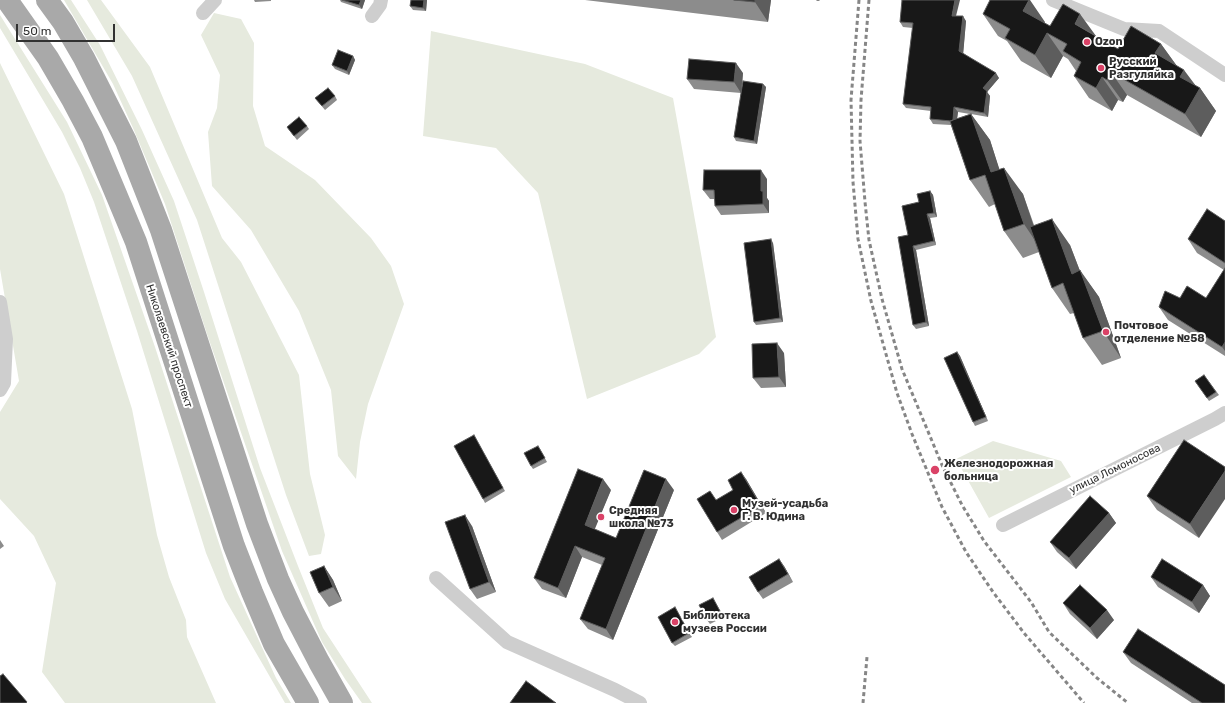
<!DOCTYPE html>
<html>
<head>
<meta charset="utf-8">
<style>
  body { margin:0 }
  #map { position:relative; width:1225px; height:703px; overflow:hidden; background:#fff; font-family:Rubik,sans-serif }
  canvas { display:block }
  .scale { position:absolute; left:16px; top:24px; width:99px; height:18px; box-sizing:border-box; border:2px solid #313131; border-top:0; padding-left:5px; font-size:12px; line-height:14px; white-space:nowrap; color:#313131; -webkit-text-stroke:3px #fff; paint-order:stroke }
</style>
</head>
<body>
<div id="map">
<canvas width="1225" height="703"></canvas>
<div class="scale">50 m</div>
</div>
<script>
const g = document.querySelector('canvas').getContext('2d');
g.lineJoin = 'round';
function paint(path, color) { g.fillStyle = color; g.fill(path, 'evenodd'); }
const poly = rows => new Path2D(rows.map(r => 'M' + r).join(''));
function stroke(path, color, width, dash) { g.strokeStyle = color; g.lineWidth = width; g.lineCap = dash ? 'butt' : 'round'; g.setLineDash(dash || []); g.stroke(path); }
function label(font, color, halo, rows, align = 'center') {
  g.font = font + ' Rubik,sans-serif'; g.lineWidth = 4; g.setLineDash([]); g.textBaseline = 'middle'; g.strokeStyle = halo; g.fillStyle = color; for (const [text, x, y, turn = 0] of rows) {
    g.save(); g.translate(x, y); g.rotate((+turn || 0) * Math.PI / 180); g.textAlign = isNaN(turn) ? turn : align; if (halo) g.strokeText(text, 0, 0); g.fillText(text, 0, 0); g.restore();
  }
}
paint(poly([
  [64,0,71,0,100,45,142,130,174,201,204,292,260,468,298,566,323,628,372,703,362,703,345,679,322,642,282,551,207,334,165,204,133,128,113,84],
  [87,0,101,0,150,67,222,238,241,262,299,375,310,474,325,535,321,554,309,556,286,495,197,220,132,76],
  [214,13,241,19,254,43,253,106,265,146,315,180,371,238,391,266,404,304,368,404,360,442,356,479,338,456,331,390,299,311,251,230,212,186,208,132,217,108,220,75,201,35],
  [0,15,67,122,102,195,155,347,230,577,276,678,291,703,285,703,225,599,206,553,137,331,94,202,80,168,62,132,0,28],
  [431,31,585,64,673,98,716,337,699,354,587,399,538,193,496,148,423,136],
  [0,63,64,194,132,409,157,535,169,577,186,620,187,637,216,703,65,703,42,672,56,583,34,536,0,499,0,412,19,381,0,269],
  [993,441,1061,461,1071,477,989,518,956,459]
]), '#e6eade');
stroke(poly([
  [1053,0,1124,29,1159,31,1225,75],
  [203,13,215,0],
  [372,16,380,5,381,0],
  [0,302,6,339,4,383,0,390],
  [1003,525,1215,419,1225,413],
  [436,578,507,642,615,690,640,703]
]), '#cecece', 14);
stroke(poly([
  [7,0,48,58,73,101,92,137,116,194,136,242,234,546,252,592,274,644,308,703],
  [47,0,63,22,84,58,126,141,161,230,257,524,278,579,293,612,319,662,342,703]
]), '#a9a9a9', 22);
stroke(poly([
  [818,0,818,1],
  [859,0,851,100,853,182,858,239,871,301,897,393,912,434,942,507,966,552,993,592,1024,633,1084,703],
  [869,0,861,100,860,141,865,202,869,240,882,299,902,369,942,465,962,505,984,541,1031,602,1049,632,1097,678,1128,703],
  [863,703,867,657]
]), '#868686', 3, [4, 3]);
paint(poly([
  [254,0,271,0,271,1,255,2],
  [340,0,365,0,362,9,341,2],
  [427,0,426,11,413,10,410,6],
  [585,0,771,0,768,22],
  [983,14,1045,22,1044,23,1050,26,1096,36,1118,49,1161,44,1176,65,1195,86,1200,88,1216,111,1201,137,1127,95,1123,102,1118,100,1112,111,1089,98,1074,76,1076,71,1068,59,1063,56,1051,78,1021,61,1007,41,998,36],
  [956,16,966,21,963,53,999,78,987,92,990,96,988,117,971,114,990,140,999,169,1023,194,1034,225,1070,245,1080,271,1099,297,1121,358,1102,365,1083,338,1074,313,1070,314,1052,288,1039,252,1023,258,1004,231,995,204,989,207,970,180,951,125,933,124,930,119,931,111,906,108,903,104,913,28,903,27,900,22],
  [958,112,970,114,957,119],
  [353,56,355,60,349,75,335,69,332,65],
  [743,73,742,87,763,84,766,87,757,144,736,141,734,137,741,93,694,89,687,79],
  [335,96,337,100,325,110,315,98],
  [307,126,309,129,297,140,287,127],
  [767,179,767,198,769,201,769,213,721,215,715,206,715,199,710,199,703,190],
  [930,191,933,195,937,217,930,218,936,245,916,250,929,326,916,329,913,325,908,235,919,202],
  [1225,221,1225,356,1168,320,1159,307,1180,298,1206,298,1224,270,1197,253,1188,239],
  [773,243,783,322,756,325,754,322],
  [957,352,960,356,988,421,975,426,973,422],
  [784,353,786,387,761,388,753,378],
  [1204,375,1219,395,1209,401,1195,381],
  [476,439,505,491,485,503,483,499],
  [1184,440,1199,538,1157,510,1147,496],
  [540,449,547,462,533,469,531,466],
  [746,479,766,513,722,540,717,532,733,490],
  [611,490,594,529,616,538,674,490,613,640,588,629,580,619,602,565,582,557,566,598,542,589,534,578],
  [1109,513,1116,523,1076,569,1057,552,1050,542],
  [472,526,496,592,477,599,470,589],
  [0,540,4,546,0,549],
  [324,566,333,580,342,601,329,607,319,593],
  [784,566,793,582,763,599,758,592],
  [1151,577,1203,585,1210,596,1199,613,1158,587],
  [715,602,724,617,710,624,707,620],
  [1063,603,1114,620,1097,639,1070,614],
  [677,611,692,637,675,646,672,643],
  [1123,652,1225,703,1192,703,1131,663]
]), '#8c8c8c');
paint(poly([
  [361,0,365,0,362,9,359,5],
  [424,0,427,0,426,11,423,8],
  [755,0,771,0,768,22,755,2],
  [955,0,960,0,955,20,952,16],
  [1029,0,1030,0,1045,22,1039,33,1023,11],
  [1080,14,1096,36,1075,24],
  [963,16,966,21,963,56,959,51],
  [1047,33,1063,56,1051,78,1035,55],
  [1161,44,1177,66,1155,53],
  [353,56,355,60,349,75,347,71],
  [736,63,743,73,741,93,734,82],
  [1184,70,1199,90,1200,88,1216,111,1201,137,1185,114,1180,77],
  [1111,72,1127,95,1123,102,1107,80],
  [996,73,999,78,987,92,990,96,988,117,984,113,983,88],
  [1102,77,1118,100,1112,111,1096,88],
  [763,84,766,87,757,144,754,141],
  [954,107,958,112,956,126,953,121],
  [971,114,990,140,1009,199,991,172],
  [1004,168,1023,194,1042,251,1024,224],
  [761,170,767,179,767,198,769,201,769,213,763,204,761,191],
  [930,191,933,195,937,217,934,213],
  [927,214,930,218,936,245,934,241],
  [1052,219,1070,245,1091,300,1072,274],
  [771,239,773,243,783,322,780,318],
  [913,246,916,250,929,326,926,322],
  [1080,270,1099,297,1121,358,1103,331],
  [1225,342,1225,351,1222,347],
  [777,343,784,353,786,387,779,377],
  [957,352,960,356,988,421,986,417],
  [1225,471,1225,499,1199,538,1190,524],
  [741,472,746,479,766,513,761,506],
  [603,479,611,490,592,536,585,525],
  [666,479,674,490,613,640,606,629],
  [1109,513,1116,523,1076,569,1069,558],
  [465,515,472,526,496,592,489,582],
  [575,546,582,557,566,598,558,588],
  [779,559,784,566,793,582,788,574],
  [324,566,333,580,342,601,333,587],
  [1203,585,1210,596,1199,613,1192,602],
  [1107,610,1114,620,1097,639,1090,628]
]), '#5d5d5d');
const building = poly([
  [342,0,361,0,359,5,342,0],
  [411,0,424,0,423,8,410,6,411,0],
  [734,0,755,0,755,2,734,0],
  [902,0,955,0,952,16,963,16,959,51,996,73,983,88,987,91,984,113,954,107,953,120,951,121,930,119,931,107,903,104,913,23,900,22,902,0],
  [990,0,1029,0,1023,11,1050,26,1063,4,1080,14,1075,24,1118,49,1131,26,1161,44,1155,53,1184,70,1180,77,1200,88,1185,114,1111,72,1107,80,1102,77,1096,88,1074,76,1081,62,1063,51,1067,44,1047,33,1035,55,1005,38,1010,29,983,14,990,0],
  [338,50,353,56,347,71,332,65,338,50],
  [689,59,736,63,734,82,687,79,689,59],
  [743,81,763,84,754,141,734,137,743,81],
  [328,88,335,96,322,106,315,98,328,88],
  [971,114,991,172,1004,168,1024,224,1004,231,985,175,970,180,950,121,971,114],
  [299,117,307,126,294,136,287,127,299,117],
  [704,170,761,170,761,191,763,191,763,204,715,206,714,190,703,190,704,170],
  [930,191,934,213,927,214,934,241,913,246,926,322,913,325,898,237,908,235,902,206,919,202,917,194,930,191],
  [1207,209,1225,221,1225,263,1188,239,1207,209],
  [1052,219,1072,274,1080,270,1103,331,1083,338,1063,283,1052,288,1030,227,1052,219],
  [771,239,780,318,754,322,744,243,771,239],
  [1225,268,1225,342,1222,347,1159,307,1165,291,1180,298,1187,286,1206,298,1225,268],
  [777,343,779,377,753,378,752,344,777,343],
  [957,352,986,417,973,422,944,358,957,352],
  [1204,375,1216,392,1207,398,1195,381,1204,375],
  [474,435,503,488,483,499,454,446,474,435],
  [1184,440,1225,467,1225,471,1190,524,1147,496,1184,440],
  [538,446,545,458,531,466,524,453,538,446],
  [578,469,603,479,585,525,616,538,644,470,666,479,606,629,580,619,605,558,575,546,558,588,534,578,578,469],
  [741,472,761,506,717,532,697,499,710,491,716,500,733,490,728,480,741,472],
  [1090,496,1109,513,1069,558,1050,542,1090,496],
  [465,515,489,582,470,589,445,522,465,515],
  [779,559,788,574,758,592,749,577,779,559],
  [1162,559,1203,585,1192,602,1151,577,1162,559],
  [324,566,333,587,319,593,310,572,324,566],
  [1080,585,1107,610,1090,628,1063,603,1080,585],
  [713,598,721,613,707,620,699,605,713,598],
  [675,607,689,633,672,643,658,617,675,607],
  [1138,629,1225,685,1225,703,1202,703,1123,652,1138,629],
  [3,674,27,702,26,703,0,703,0,676,3,674],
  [526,681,556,703,510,703,526,681]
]);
paint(building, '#181818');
stroke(building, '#5d5d5d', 1);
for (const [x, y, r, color] of [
  [1087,42,4,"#da4267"],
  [1101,68,4,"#da4267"],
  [1106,332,4,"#da4267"],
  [935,470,5,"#da4267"],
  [734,510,4,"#da4267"],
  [601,517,4,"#da4267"],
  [675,622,4,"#da4267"]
]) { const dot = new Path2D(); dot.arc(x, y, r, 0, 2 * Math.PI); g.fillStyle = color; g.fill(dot); stroke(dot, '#fff', 1.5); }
label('bold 11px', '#313131', '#fff', [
  ["Ozon",1095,42],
  ["Русский",1109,62],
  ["Разгуляйка",1109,75],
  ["Почтовое",1114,326],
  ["отделение №58",1114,339],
  ["Железнодорожная",944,464],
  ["больница",944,477],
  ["Музей-усадьба",742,504],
  ["Г. В. Юдина",742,517],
  ["Средняя",609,511],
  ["школа №73",609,524],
  ["Библиотека",683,616],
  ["музеев России",683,629]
], 'left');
label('11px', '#313131', '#fff', [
  ["Николаевский проспект",169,346,72],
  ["улица Ломоносова",1115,469,-26]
]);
</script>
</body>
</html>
